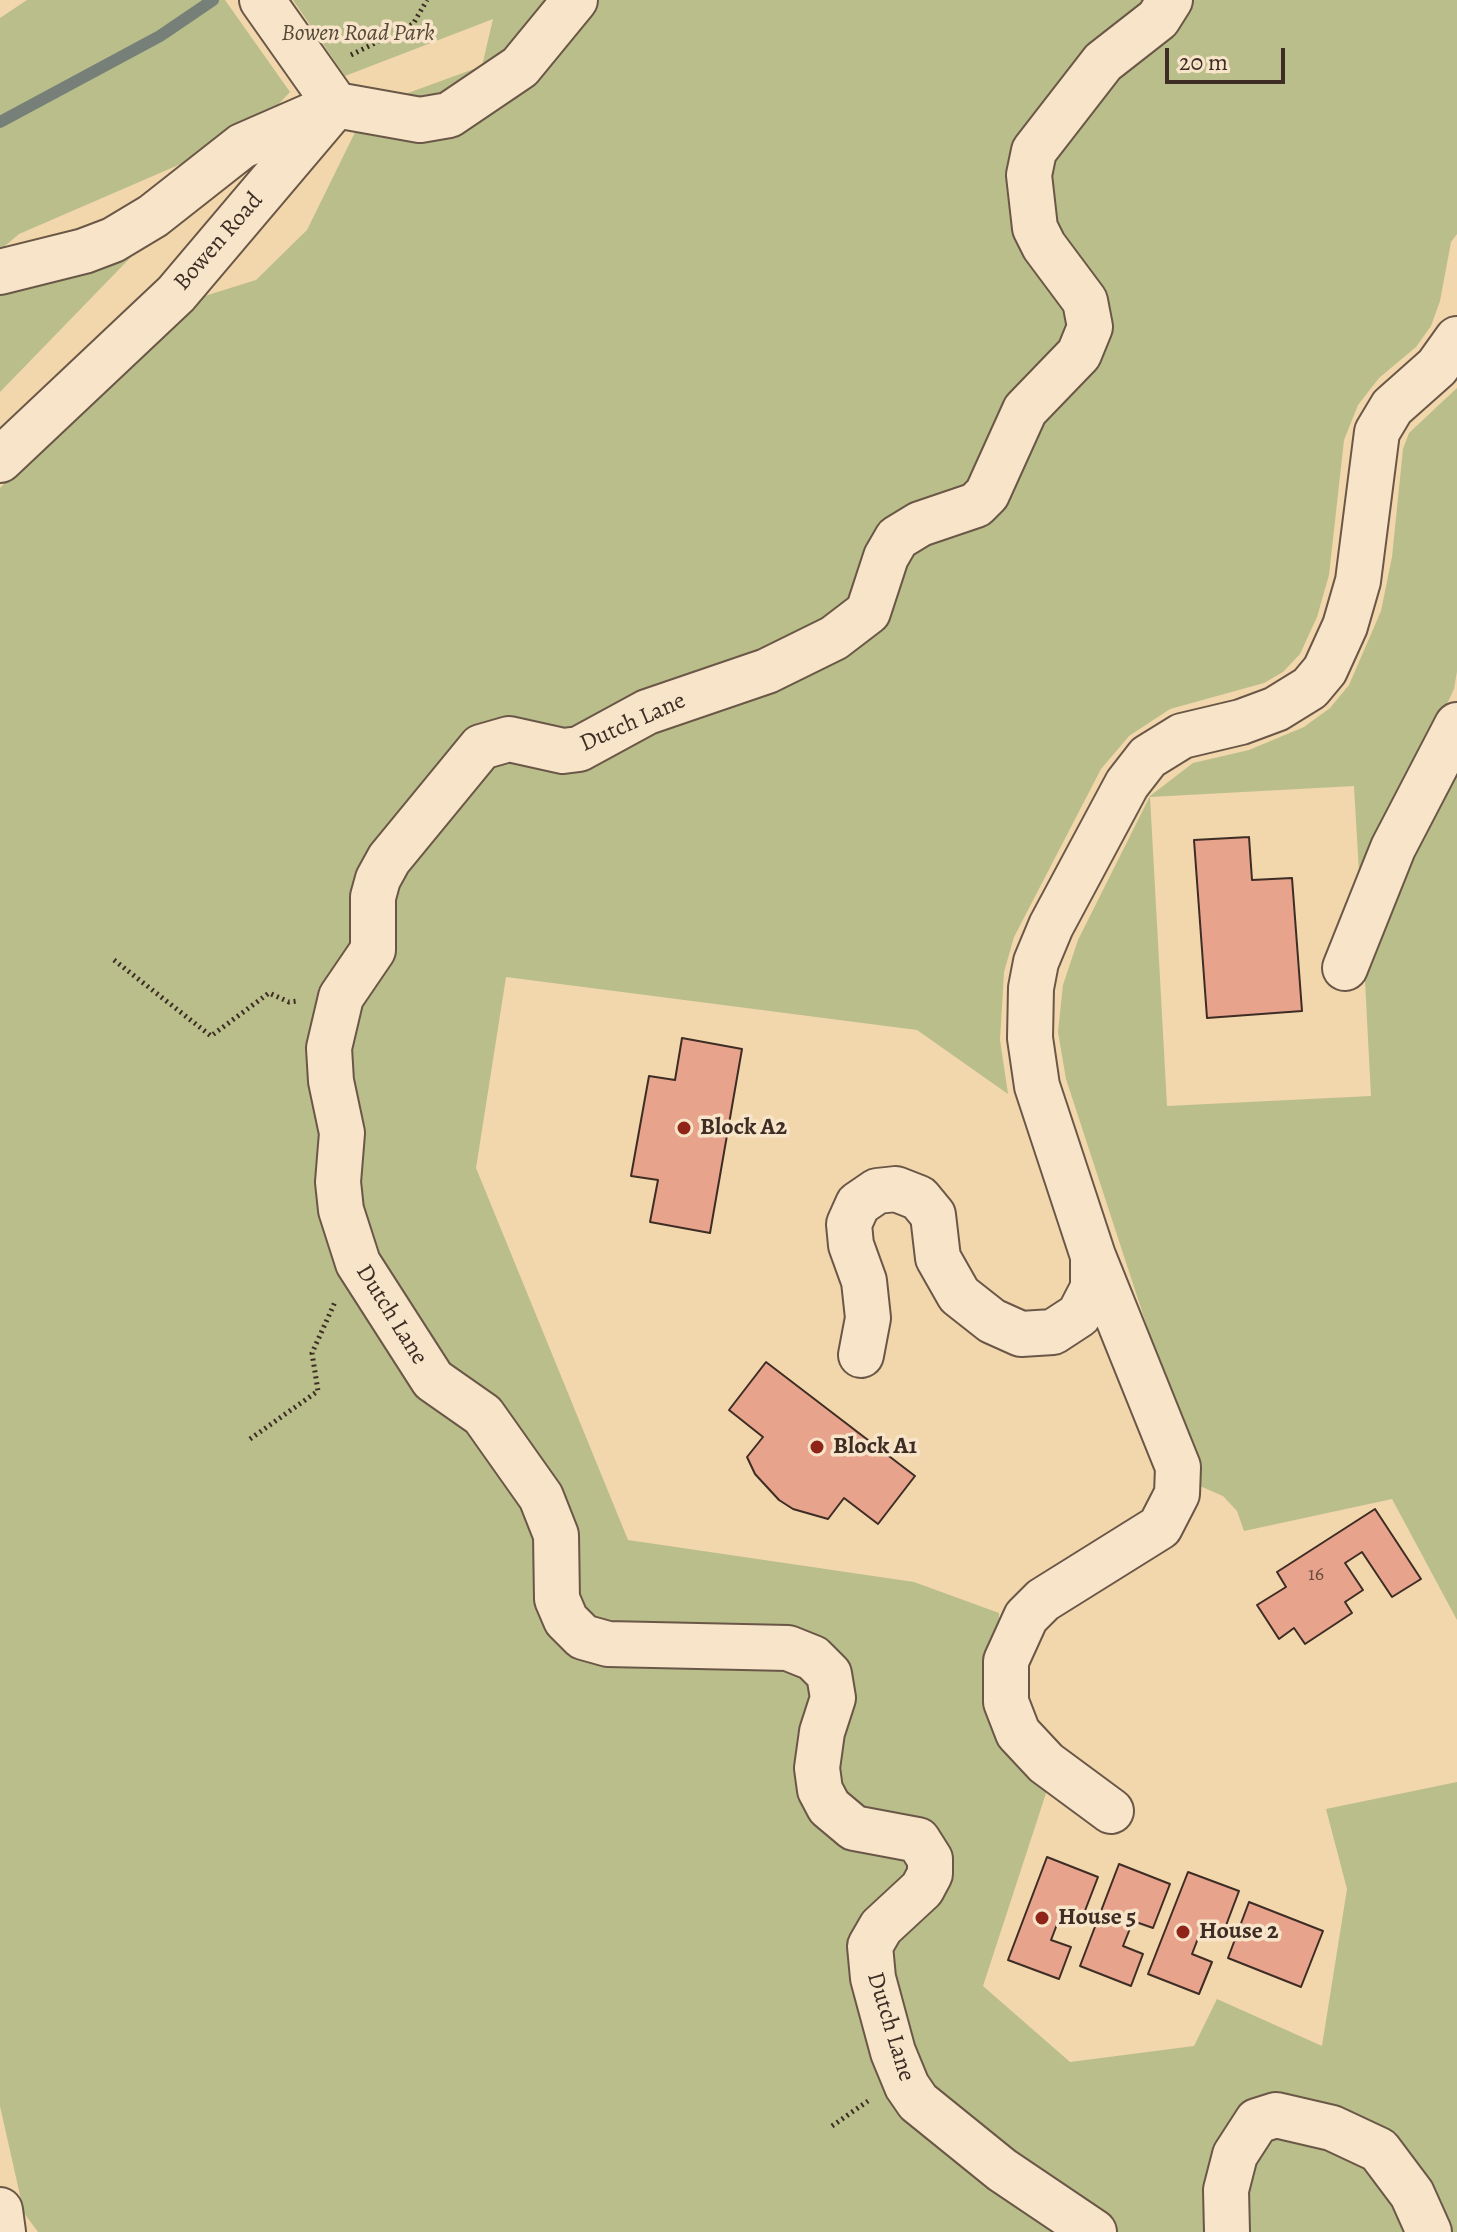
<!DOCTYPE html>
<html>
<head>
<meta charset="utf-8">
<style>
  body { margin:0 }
  #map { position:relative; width:1457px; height:2232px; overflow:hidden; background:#f2d6ac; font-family:Alegreya,serif }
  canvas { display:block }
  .scale { position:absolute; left:1165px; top:48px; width:120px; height:36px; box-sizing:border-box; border:4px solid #3d2d25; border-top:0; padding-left:10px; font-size:24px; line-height:28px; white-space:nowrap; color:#3d2d25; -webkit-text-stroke:6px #f7e4c9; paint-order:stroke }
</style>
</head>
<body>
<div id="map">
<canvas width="1457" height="2232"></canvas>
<div class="scale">20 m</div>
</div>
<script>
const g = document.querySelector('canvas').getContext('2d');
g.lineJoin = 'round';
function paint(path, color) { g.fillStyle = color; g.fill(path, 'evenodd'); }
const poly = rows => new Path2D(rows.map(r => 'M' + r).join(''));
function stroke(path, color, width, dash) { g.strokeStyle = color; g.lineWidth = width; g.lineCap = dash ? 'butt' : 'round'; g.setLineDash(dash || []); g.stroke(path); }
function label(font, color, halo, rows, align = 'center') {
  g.font = font + ' Alegreya,serif'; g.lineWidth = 7; g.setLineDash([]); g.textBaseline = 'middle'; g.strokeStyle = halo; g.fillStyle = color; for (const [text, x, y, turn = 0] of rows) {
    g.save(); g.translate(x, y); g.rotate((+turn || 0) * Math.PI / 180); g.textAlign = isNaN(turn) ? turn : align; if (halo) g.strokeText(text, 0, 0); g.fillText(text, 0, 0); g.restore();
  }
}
paint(poly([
  [27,0,225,0,290,92,250,134,19,234,0,250,0,18],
  [293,0,1457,0,1457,234,1451,242,1440,301,1431,326,1416,347,1379,378,1358,405,1344,440,1329,575,1317,617,1300,654,1283,672,1264,683,1170,709,1129,736,1101,769,1014,937,1004,972,1000,1040,1008,1094,917,1030,506,977,476,1168,628,1540,914,1582,999,1613,998,1717,1048,1787,983,1986,1070,2062,1194,2046,1217,1999,1322,2046,1347,1889,1326,1809,1457,1782,1457,2232,38,2232,24,2213,0,2106,0,488,179,304,256,280,307,230,367,108,482,66,493,19,345,76],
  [196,190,0,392,0,292],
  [1457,388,1457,671,1454,689,1360,890,1354,786,1150,797,1167,1106,1371,1096,1364,961,1457,761,1457,1620,1392,1499,1244,1531,1237,1511,1223,1496,1193,1483,1171,1400,1066,1079,1058,1032,1063,985,1078,940,1150,796,1193,763,1249,750,1304,727,1330,708,1349,685,1381,611,1392,557,1403,449,1409,433]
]), '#b9be8a');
stroke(poly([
  [0,122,160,36,213,0]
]), '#768079', 12);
const building = poly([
  [1249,837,1252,880,1292,878,1302,1011,1207,1018,1194,840,1249,837],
  [682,1038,742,1049,710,1233,650,1222,658,1180,631,1176,649,1076,675,1080,682,1038],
  [766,1362,915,1476,878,1524,844,1498,828,1519,793,1509,779,1500,755,1474,747,1457,763,1437,729,1410,766,1362],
  [1375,1509,1421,1579,1392,1597,1362,1552,1345,1563,1363,1590,1345,1602,1352,1613,1305,1644,1294,1628,1279,1639,1257,1605,1286,1587,1277,1572,1375,1509],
  [1047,1857,1098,1877,1081,1921,1061,1914,1051,1940,1071,1947,1059,1979,1008,1960,1047,1857],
  [1119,1864,1170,1884,1153,1928,1133,1921,1123,1946,1143,1954,1131,1986,1080,1966,1119,1864],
  [1188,1872,1239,1891,1222,1936,1202,1928,1192,1954,1212,1962,1199,1994,1148,1974,1188,1872],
  [1249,1902,1323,1931,1301,1987,1228,1958,1249,1902]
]);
paint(building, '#e7a38b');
stroke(building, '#3d2d25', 2);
const minor = poly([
  [0,272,84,251,113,240,153,216,242,146,336,105,420,120,449,115,520,67,575,0],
  [0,460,176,294,336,105,262,0],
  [1345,968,1393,848,1457,725],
  [861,1355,868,1318,864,1281,851,1245,849,1224,858,1204,877,1191,896,1189,919,1198,933,1215,938,1258,959,1295,992,1321,1021,1334,1053,1332,1079,1315,1093,1288,1093,1256],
  [1111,1811,1046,1763,1018,1733,1006,1702,1006,1661,1026,1617,1043,1600,1160,1527,1177,1494,1178,1467,1093,1256,1037,1086,1030,1038,1031,988,1036,962,1051,926,1127,784,1148,757,1182,736,1241,722,1276,709,1310,688,1325,670,1345,626,1358,581,1377,432,1392,407,1437,367,1457,339],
  [0,2210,3,2232],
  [1094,2232,1002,2170,918,2102,907,2086,893,2052,873,1978,870,1946,881,1927,922,1889,930,1874,930,1859,918,1840,854,1828,829,1807,820,1790,817,1768,822,1732,833,1698,829,1674,813,1658,788,1648,608,1644,583,1637,566,1620,557,1599,556,1535,541,1497,483,1415,433,1380,358,1263,341,1210,338,1182,342,1133,331,1081,329,1048,341,997,373,950,373,897,378,879,389,859,481,747,509,739,563,751,579,749,647,712,767,671,834,638,868,612,886,557,897,538,920,524,976,505,987,494,1025,410,1079,354,1090,327,1085,301,1044,246,1035,228,1029,175,1034,151,1103,62,1158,19,1170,0],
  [1227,2232,1226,2190,1235,2155,1257,2121,1276,2115,1332,2128,1379,2150,1412,2194,1429,2232]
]);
stroke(minor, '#6a5747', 48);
stroke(poly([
  [351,55,413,24,427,0],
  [114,960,211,1036,269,993,289,1002,297,1001],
  [250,1439,318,1391,312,1353,335,1302],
  [832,2126,868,2101]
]), '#3d2d25', 5, [2, 4]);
stroke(minor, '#f7e4c9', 44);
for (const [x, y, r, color] of [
  [684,1128,8,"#8f2418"],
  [817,1447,8,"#8f2418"],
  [1042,1918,8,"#8f2418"],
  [1183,1932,8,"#8f2418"]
]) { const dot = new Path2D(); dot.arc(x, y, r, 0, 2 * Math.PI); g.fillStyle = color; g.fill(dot); stroke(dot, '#f7e4c9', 3); }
label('20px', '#684a3e', null, [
  ["16",1316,1575]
]);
label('italic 24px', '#564a39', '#f7e4c9', [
  ["Bowen Road Park",358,34]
]);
label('24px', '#3d2d25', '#f7e4c9', [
  ["Bowen Road",219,242,-49],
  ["Dutch Lane",633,723,-24],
  ["Dutch Lane",391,1315,58],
  ["Dutch Lane",890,2027,73]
]);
label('bold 24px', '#3d2d25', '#f7e4c9', [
  ["Block A2",700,1128],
  ["Block A1",833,1447],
  ["House 5",1058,1918],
  ["House 2",1199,1932]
], 'left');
</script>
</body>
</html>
